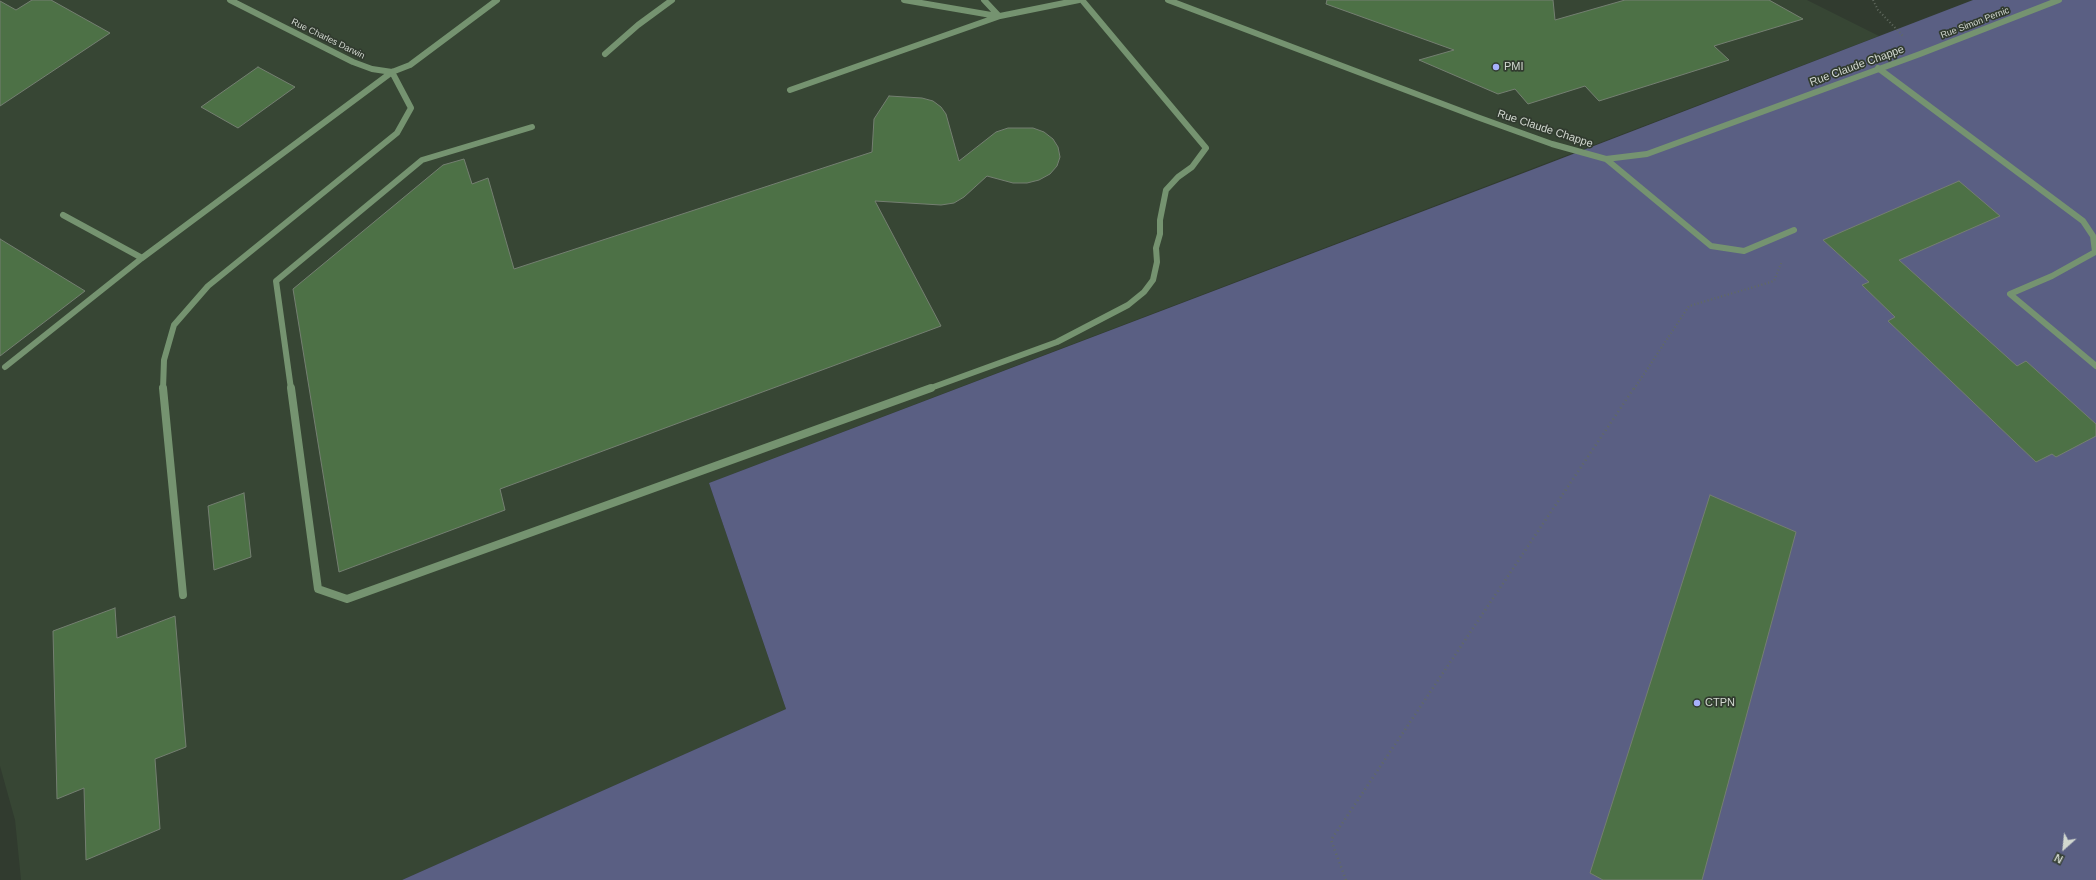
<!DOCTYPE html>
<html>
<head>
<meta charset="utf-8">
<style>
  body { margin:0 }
  #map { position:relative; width:2096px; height:880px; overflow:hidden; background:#313b2f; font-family:Helvetica,sans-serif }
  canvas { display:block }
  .north { position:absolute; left:2044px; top:828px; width:40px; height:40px; -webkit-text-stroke:3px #313b2f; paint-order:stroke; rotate:207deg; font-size:11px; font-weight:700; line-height:16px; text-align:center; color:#d2d8d0 }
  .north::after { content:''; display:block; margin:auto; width:14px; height:18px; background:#d2d8d0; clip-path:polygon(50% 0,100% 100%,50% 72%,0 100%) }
</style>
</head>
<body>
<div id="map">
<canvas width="2096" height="880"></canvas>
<div class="north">N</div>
</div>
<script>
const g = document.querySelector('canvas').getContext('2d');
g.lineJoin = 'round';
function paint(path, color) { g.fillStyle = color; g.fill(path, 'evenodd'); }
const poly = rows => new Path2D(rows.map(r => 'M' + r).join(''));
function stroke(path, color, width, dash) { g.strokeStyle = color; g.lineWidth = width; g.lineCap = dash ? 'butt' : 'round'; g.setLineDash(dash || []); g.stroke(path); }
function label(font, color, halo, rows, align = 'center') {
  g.font = font + ' Helvetica,sans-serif'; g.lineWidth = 3.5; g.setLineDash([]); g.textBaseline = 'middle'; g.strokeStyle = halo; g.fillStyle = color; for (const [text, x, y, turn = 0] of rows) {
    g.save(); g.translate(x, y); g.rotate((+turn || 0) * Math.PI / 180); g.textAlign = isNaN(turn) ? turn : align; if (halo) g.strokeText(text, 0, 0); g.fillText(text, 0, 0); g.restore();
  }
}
paint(poly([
  [0,0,1807,0,1879,36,709,483,786,709,402,880,21,880,15,820,0,766]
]), '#374634');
paint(poly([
  [1973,0,2096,0,2096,880,402,880,786,709,709,483,1534,169]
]), '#5a5f83');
const building = poly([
  [32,0,51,0,110,33,0,106,0,1,16,10,32,0],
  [1327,0,1553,0,1555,20,1625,0,1769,0,1803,19,1714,46,1729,60,1599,101,1585,86,1528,104,1515,89,1498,94,1419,60,1454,50,1326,4,1327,0],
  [258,67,295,87,238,128,201,107,258,67],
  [889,96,922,98,933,101,941,107,946,114,959,161,996,132,1008,128,1033,128,1044,132,1053,139,1058,147,1060,157,1057,166,1050,174,1039,180,1027,183,1013,183,987,176,964,197,954,203,941,205,875,201,941,326,500,489,505,510,339,572,293,289,443,165,464,159,472,184,488,178,514,269,872,152,874,119,889,96],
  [1959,181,2000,216,1899,260,2017,366,2026,361,2096,424,2096,436,2056,457,2052,454,2036,462,1888,321,1895,317,1862,285,1869,282,1823,240,1959,181],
  [0,239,85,291,0,356,0,239],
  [244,493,251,557,214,570,208,506,244,493],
  [1710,495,1796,532,1702,880,1603,880,1590,873,1710,495],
  [115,608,117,638,175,616,186,747,155,759,160,829,86,860,84,788,57,799,53,631,115,608]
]);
paint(building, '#4d7146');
stroke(building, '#747f71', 1);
stroke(poly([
  [1873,0,1878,10,1903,36],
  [1634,389,1689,306,1774,281,1782,261]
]), '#626b60', 2, [1, 2.5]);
stroke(poly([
  [1346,880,1331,840,1634,388]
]), '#626b60', 2.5, [1, 3.5]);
stroke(poly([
  [230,0,353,62,372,69,392,72,410,65,497,0],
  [904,0,997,16],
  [984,0,999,16],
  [1168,0,1477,117,1552,144,1606,159,1647,154,1920,54,2059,0],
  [605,54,638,25,672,0],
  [1878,68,2083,221,2093,236,2095,252,2052,276,2010,294,2096,366],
  [790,90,1000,16,1079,0],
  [1606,159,1711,246,1744,251,1794,230],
  [63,215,142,258],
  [5,367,142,258,392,72,411,108,397,133,208,286,174,325,164,360,163,389],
  [291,389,276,281,422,160,532,127],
  [928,389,1057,342,1128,305,1144,292,1153,280,1157,262,1156,248,1160,234,1160,220,1166,190,1178,177,1192,167,1206,148,1082,0]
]), '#759370', 6);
stroke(poly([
  [163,388,183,595],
  [291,388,318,589,347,599,931,388]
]), '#759370', 8);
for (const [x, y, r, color] of [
  [1496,67,4,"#a7b1fc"],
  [1697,703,4,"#a7b1fc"]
]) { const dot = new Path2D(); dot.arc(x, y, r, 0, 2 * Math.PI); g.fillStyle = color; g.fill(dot); stroke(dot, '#313b2f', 1.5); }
label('9px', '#d2d8d0', '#313b2f', [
  ["Rue Simon Pernic",1975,23,-21],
  ["Rue Charles Darwin",328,39,26]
]);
label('11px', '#d2d8d0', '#313b2f', [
  ["Rue Claude Chappe",1857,66,-20],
  ["Rue Claude Chappe",1545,129,18]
]);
label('11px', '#d2d8d0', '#313b2f', [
  ["PMI",1504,67],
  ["CTPN",1705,703]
], 'left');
</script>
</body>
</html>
